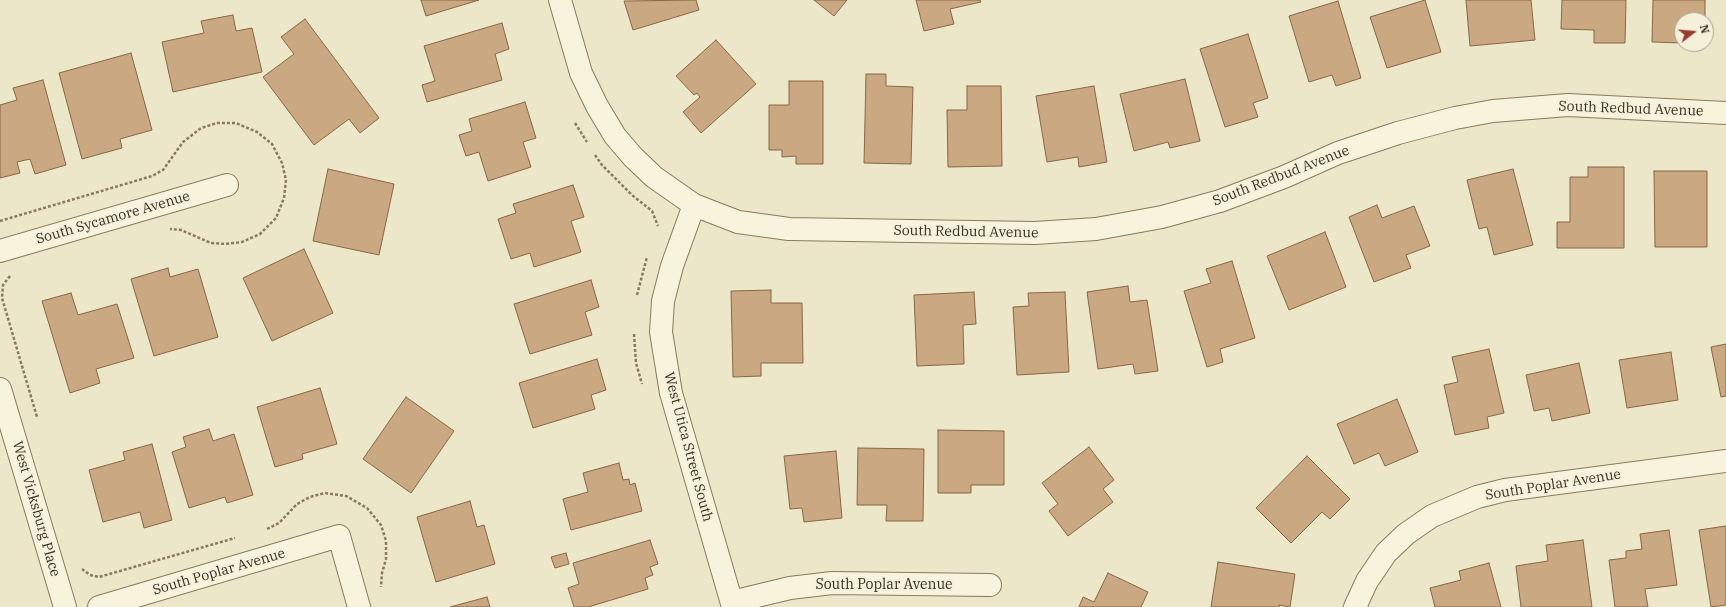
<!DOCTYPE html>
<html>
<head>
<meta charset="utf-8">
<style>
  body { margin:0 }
  #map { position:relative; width:1726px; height:607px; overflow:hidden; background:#ede7ca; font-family:"IBM Plex Serif",serif }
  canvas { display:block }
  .north { position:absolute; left:1674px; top:12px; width:40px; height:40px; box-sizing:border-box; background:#f5f0d9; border:1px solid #aba48f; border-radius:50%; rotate:74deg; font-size:11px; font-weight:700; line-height:16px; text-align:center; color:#3b3121 }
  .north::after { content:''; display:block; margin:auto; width:14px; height:18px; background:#973b30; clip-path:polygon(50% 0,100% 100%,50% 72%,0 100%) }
</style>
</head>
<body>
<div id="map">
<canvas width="1726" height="607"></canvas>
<div class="north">N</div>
</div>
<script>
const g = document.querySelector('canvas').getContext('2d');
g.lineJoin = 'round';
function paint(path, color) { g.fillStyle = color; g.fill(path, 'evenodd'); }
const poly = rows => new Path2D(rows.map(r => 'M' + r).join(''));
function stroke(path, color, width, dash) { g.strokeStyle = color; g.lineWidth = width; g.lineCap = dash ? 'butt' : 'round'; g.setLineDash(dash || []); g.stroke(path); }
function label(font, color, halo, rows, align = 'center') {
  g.font = font + ' "IBM Plex Serif",serif'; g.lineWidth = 4; g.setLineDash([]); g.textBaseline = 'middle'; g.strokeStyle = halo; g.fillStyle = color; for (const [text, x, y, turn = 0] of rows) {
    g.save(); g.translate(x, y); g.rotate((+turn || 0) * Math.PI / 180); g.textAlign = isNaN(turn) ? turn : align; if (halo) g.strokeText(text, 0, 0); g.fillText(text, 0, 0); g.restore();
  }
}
const building = poly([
  [421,0,479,0,426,16,421,0],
  [696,0,699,10,633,30,624,1,696,0],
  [814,0,847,0,834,16,814,0],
  [916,0,980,0,981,2,950,9,954,24,924,31,916,0],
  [1425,0,1441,52,1387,68,1370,17,1425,0],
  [1466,0,1531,0,1535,40,1470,46,1466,0],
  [1562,0,1626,0,1625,43,1594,43,1594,30,1561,29,1562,0],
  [1653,0,1705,0,1705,20,1682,20,1682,43,1652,42,1653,0],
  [1338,1,1361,78,1336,86,1332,75,1309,82,1289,16,1338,1],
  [233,15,236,31,252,28,262,72,173,92,162,42,204,33,201,21,233,15],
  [305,19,379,118,360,133,349,119,314,145,263,77,294,54,281,37,305,19],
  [502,23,509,49,495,54,502,80,427,102,422,85,435,81,424,46,502,23],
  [1248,34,1268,98,1253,103,1258,117,1225,127,1200,49,1248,34],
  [716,40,756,84,701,133,683,112,700,97,697,93,694,95,676,76,716,40],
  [131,53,152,130,120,139,122,148,82,159,59,73,131,53],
  [866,74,886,74,886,86,913,87,911,164,864,163,866,74],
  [1185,79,1200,141,1170,148,1168,142,1134,151,1120,94,1185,79],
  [43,80,66,165,35,174,30,159,17,162,20,173,0,178,0,105,17,100,13,88,43,80],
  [789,81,823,81,823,164,796,164,796,156,782,157,782,150,769,150,769,105,789,105,789,81],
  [967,86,1001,86,1002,166,948,167,947,110,967,110,967,86],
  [1094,86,1107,162,1079,167,1078,157,1047,162,1036,96,1094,86],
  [525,102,536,138,523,142,531,167,488,181,479,152,466,156,459,135,472,131,469,119,525,102],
  [1588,167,1624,167,1624,248,1557,248,1557,222,1570,222,1570,177,1588,177,1588,167],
  [328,169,394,184,379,255,313,241,328,169],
  [1513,169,1533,245,1494,255,1487,227,1479,229,1467,180,1513,169],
  [1654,171,1707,171,1707,247,1655,247,1654,171],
  [573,185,584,217,571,221,581,252,534,267,530,253,511,259,498,219,516,213,513,204,573,185],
  [1377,205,1382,218,1414,206,1430,246,1406,255,1411,268,1374,282,1349,217,1377,205],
  [1325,232,1346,287,1289,310,1267,256,1325,232],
  [304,249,333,313,272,341,243,278,304,249],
  [1232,261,1255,338,1220,349,1223,362,1207,367,1184,291,1211,283,1206,269,1232,261],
  [168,268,170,277,198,269,218,337,154,356,131,279,168,268],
  [591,280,599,307,585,312,592,335,530,354,514,304,591,280],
  [1128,286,1130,302,1147,300,1158,371,1135,374,1133,364,1098,369,1087,292,1128,286],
  [771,290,771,303,802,303,803,363,761,363,761,376,733,377,731,291,771,290],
  [974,292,976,324,963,325,964,364,917,366,914,295,974,292],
  [1065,292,1069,372,1017,375,1013,307,1029,306,1028,293,1065,292],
  [71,293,78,315,117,304,134,358,96,369,100,383,70,393,42,301,71,293],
  [1726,344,1726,396,1721,397,1711,347,1726,344],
  [1489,349,1504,413,1487,417,1489,428,1455,435,1444,385,1458,382,1452,357,1489,349],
  [1671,352,1678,400,1627,408,1619,360,1671,352],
  [597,359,606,390,591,395,595,409,533,428,519,383,597,359],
  [1579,363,1590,413,1552,421,1549,408,1534,411,1526,375,1579,363],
  [320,388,337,444,302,454,303,459,275,467,257,407,320,388],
  [406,397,454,431,411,493,363,459,406,397],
  [1397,399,1418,452,1385,466,1379,453,1354,464,1337,424,1397,399],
  [209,429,213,441,234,434,253,495,227,503,225,497,189,508,172,452,186,447,183,437,209,429],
  [938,430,1004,431,1004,485,971,485,971,493,938,493,938,430],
  [152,444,172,520,144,528,140,512,103,522,89,470,125,460,123,452,152,444],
  [1089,447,1114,480,1103,489,1113,502,1068,536,1049,511,1058,504,1042,483,1089,447],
  [858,448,924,449,923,521,886,521,887,505,857,505,858,448],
  [836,451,842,518,804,522,802,508,790,509,784,456,836,451],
  [1307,456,1350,499,1330,519,1322,512,1291,543,1256,508,1307,456],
  [619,463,623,480,629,479,630,485,635,483,642,511,571,530,563,499,588,492,583,473,619,463],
  [470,501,477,527,484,525,495,564,436,582,417,517,470,501],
  [1726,526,1726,605,1711,607,1699,530,1726,526],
  [1669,530,1677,585,1645,589,1648,607,1615,607,1609,560,1626,558,1626,551,1642,549,1640,534,1669,530],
  [650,540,658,564,650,567,653,575,645,578,648,589,588,607,574,607,568,588,579,584,573,563,650,540],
  [1583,540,1592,607,1521,607,1516,566,1548,561,1546,545,1583,540],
  [566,553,569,564,555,568,551,557,566,553],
  [1218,562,1295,574,1290,607,1279,605,1279,607,1211,607,1218,562],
  [1489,563,1501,607,1435,607,1430,588,1461,580,1459,571,1489,563],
  [1108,573,1148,592,1141,607,1079,607,1083,597,1094,602,1108,573],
  [487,597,490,607,450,607,487,597]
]);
paint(building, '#caa881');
stroke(building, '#886745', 1);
const minor = poly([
  [560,0,581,73,597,106,615,136,633,157,654,177,694,205,738,222,789,229,1035,233,1096,229,1162,217,1220,201,1284,177,1338,153,1398,133,1455,118,1493,111,1568,105,1726,113],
  [694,205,672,266,663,301,661,332,671,393,733,607],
  [0,251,227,185],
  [0,389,65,607],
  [732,602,790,588,832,583,990,585],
  [99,607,339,536,359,607],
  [1355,607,1367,581,1386,553,1406,534,1432,516,1477,497,1505,490,1726,461]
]);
stroke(minor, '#8a7a5e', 24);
stroke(poly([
  [575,123,587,142],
  [595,155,602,165,632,195,652,211,658,226],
  [0,221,152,176,163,170,183,142,201,128,217,123,236,123,257,132,272,144,282,163,286,180,284,198,276,218,260,234,242,242,226,244,211,243,181,230,170,229],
  [10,276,3,285,2,298,37,417],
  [637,295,647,257],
  [634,334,636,363,642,384],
  [267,529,279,523,297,504,310,497,325,493,346,496,367,508,381,525,386,541,386,559,382,573,381,587],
  [82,569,90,575,99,577,235,538]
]), '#8a7a5e', 2.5, [3, 2]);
stroke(minor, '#f8f3dd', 22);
label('14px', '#3b3121', '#f5f0d9', [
  ["South Redbud Avenue",1631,109,2],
  ["South Redbud Avenue",1281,176,-21],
  ["South Sycamore Avenue",113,218,-16],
  ["South Redbud Avenue",966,232,1],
  ["West Utica Street South",688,447,75],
  ["South Poplar Avenue",1553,485,-9],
  ["West Vicksburg Place",36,509,74],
  ["South Poplar Avenue",219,572,-16],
  ["South Poplar Avenue",884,585]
]);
</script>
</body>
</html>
